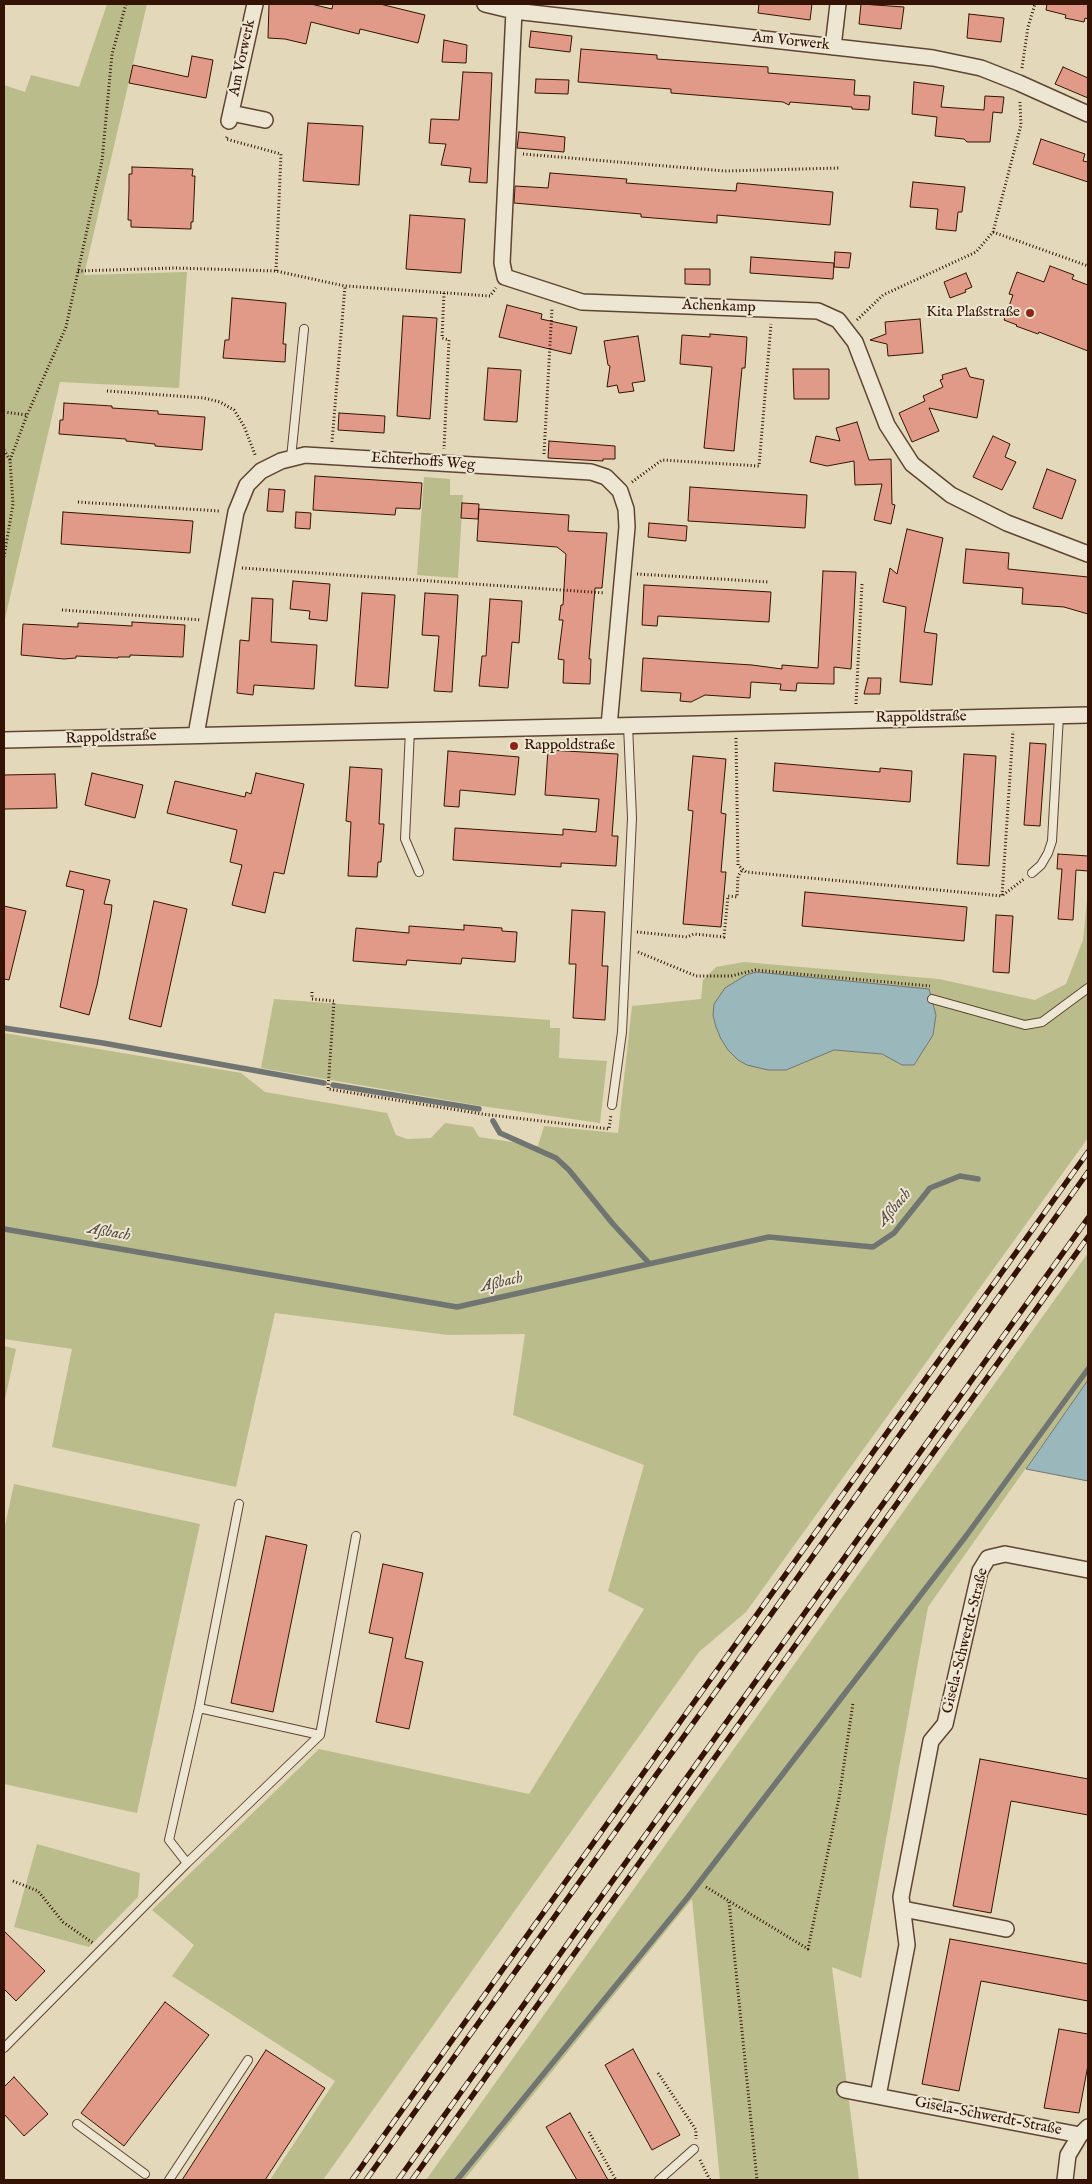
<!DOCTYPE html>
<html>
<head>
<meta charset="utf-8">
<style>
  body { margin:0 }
  #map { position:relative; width:1092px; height:2184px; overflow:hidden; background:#e3d8ba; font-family:"IM FELL English",serif }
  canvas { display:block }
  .frame { position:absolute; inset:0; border:5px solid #341304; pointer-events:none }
</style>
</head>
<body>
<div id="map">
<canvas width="1092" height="2184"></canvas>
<div class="frame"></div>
</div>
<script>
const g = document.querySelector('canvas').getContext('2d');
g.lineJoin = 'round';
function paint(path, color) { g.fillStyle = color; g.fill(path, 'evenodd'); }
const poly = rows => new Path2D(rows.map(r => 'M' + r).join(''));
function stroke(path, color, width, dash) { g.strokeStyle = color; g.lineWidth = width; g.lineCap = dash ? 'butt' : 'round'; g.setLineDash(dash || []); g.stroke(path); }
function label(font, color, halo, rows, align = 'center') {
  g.font = font + ' "IM FELL English",serif'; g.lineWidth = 4; g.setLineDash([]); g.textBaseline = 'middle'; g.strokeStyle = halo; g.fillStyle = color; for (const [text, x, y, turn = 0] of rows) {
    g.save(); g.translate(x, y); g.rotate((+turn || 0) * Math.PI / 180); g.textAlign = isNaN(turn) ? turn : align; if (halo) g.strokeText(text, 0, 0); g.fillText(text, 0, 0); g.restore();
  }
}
paint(poly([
  [107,4,147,4,84,275,187,272,179,388,60,382,4,623,4,85,25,92,31,75,79,87],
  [424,477,450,479,450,495,463,495,458,578,417,575],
  [1088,891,1088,1138,746,1612,699,1652,323,2180,270,2180,335,2081,172,1976,194,1945,152,1910,319,1749,529,1794,644,1609,608,1591,644,1465,513,1415,525,1334,448,1335,275,1313,236,1487,52,1447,72,1349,4,1339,4,1033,241,1073,265,1092,387,1113,396,1135,407,1139,431,1138,445,1123,473,1127,479,1137,538,1146,544,1126,618,1133,632,1006,701,999,703,980,716,967,744,962,939,979,1035,1000,1066,984,1083,940],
  [932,999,936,1015,933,1035,914,1065,902,1065,882,1054,833,1050,786,1070,768,1070,738,1060,728,1050,716,1026,713,1015],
  [274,999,550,1020,550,1028,560,1028,559,1058,607,1061,600,1123,481,1106,261,1068],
  [1088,1253,1088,1380,928,1607,861,1978,832,1967,859,2180,720,2180,692,1899,464,2180,426,2180],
  [4,1346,16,1349,4,1404],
  [14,1484,200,1524,137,1813,4,1784,4,1530],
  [37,1844,140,1873,138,1897,89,1947,14,1927]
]), '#bbbc8b');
const water = poly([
  [756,972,929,989,936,1015,933,1035,914,1065,902,1065,882,1054,834,1050,786,1070,768,1070,747,1065,738,1060,728,1050,721,1039,716,1027,713,1015,714,1004,725,988,746,975,756,972],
  [1088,1380,1088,1481,1026,1469,1088,1380]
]);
paint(water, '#9ab7bb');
stroke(water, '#717572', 1);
stroke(poly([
  [4,1028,103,1043,324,1083],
  [333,1085,479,1109],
  [493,1121,500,1133,556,1158,569,1170,613,1224,649,1263],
  [4,1229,457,1307,769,1237,873,1247,894,1233,930,1188,960,1176,978,1179],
  [457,2180,688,1897,966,1536,1088,1369]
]), '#717572', 5.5);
const building = poly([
  [269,4,311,4,332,9,333,4,380,4,425,15,418,43,360,29,359,34,311,22,306,44,285,39,268,38,269,4],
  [759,4,812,4,810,20,758,13,759,4],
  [861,4,904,7,901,29,859,24,861,4],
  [1047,4,1088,4,1088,19,1085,18,1084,22,1065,18,1066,15,1046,10,1047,4],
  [969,14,1004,18,1001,42,967,38,969,14],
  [531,31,572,36,570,52,529,47,531,31],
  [444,40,467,45,466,63,442,62,444,40],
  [581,49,657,55,657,59,768,67,768,73,855,80,854,95,870,96,869,110,852,109,852,107,790,102,789,105,783,102,671,93,671,89,578,82,581,49],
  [192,56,213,60,206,98,129,83,133,65,188,77,192,56],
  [1063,67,1088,78,1088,98,1055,84,1063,67],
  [463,72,492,73,487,183,469,182,471,168,441,165,446,144,429,143,431,119,459,120,463,72],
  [536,79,569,80,568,94,535,93,536,79],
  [914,82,944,86,941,107,984,110,985,96,1004,97,1002,113,993,112,990,142,967,142,964,139,935,136,937,117,912,114,914,82],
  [308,123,363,126,359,185,303,181,308,123],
  [519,132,565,137,564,152,517,148,519,132],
  [1041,139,1085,154,1083,161,1088,162,1088,182,1033,164,1041,139],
  [132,167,193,169,192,176,195,176,193,222,191,222,191,229,131,227,131,220,128,220,129,189,129,174,132,174,132,167],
  [550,173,627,179,626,183,736,191,737,183,833,192,830,225,717,215,717,223,641,217,641,214,514,203,515,186,548,188,550,173],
  [913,182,965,187,962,212,958,212,956,231,936,229,938,209,910,207,913,182],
  [410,215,465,219,461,273,406,269,410,215],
  [835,252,851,253,849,268,834,267,835,252],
  [751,257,834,263,833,279,750,273,751,257],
  [1050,266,1074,275,1072,279,1088,285,1088,351,1039,332,1038,334,1016,326,1017,325,1004,320,1013,295,1009,294,1017,272,1044,282,1050,266],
  [685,269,710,269,710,285,685,284,685,269],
  [966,273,972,287,965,290,966,292,950,298,944,282,966,273],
  [232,298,286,303,283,344,286,344,285,362,223,358,225,340,229,340,232,298],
  [507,305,542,314,541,319,577,327,571,354,499,337,507,305],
  [403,316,437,318,430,419,397,416,403,316],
  [920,319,923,353,888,356,887,344,870,340,886,334,885,322,920,319],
  [710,334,747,337,745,368,742,368,734,451,704,448,712,367,680,364,682,335,710,337,710,334],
  [638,336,645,381,632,383,634,391,619,393,617,385,607,387,610,366,608,365,604,341,638,336],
  [488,368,521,370,517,422,484,420,488,368],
  [966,368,970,377,984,380,977,418,929,408,939,431,912,442,899,413,925,401,923,396,943,387,940,380,943,379,942,375,966,368],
  [793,369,829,369,829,399,794,399,793,369],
  [64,403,112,406,112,408,158,411,158,414,205,417,202,450,155,446,155,444,126,441,126,439,59,434,60,420,63,420,64,403],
  [339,413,385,416,384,433,338,430,339,413],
  [857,422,869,460,891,459,892,504,895,505,891,524,874,520,882,484,855,485,854,461,827,466,810,462,816,436,840,441,836,428,857,422],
  [993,436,1010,444,1005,457,1016,462,1002,490,973,477,993,436],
  [549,441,615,446,615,459,603,459,603,461,548,458,549,441],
  [1047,469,1076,480,1062,519,1033,508,1047,469],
  [315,476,422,483,420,509,396,508,395,515,313,510,315,476],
  [690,487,807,495,805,528,688,521,690,487],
  [269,489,285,490,283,512,267,511,269,489],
  [462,503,479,504,478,519,461,518,462,503],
  [479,509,569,515,568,531,607,533,602,588,595,588,589,659,591,659,590,684,563,683,564,660,558,659,563,620,559,620,561,605,563,605,566,554,557,547,477,541,479,509],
  [63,512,193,521,190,553,61,544,63,512],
  [296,512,311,513,310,529,295,528,296,512],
  [649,523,687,526,686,541,648,537,649,523],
  [907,529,943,538,924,632,937,634,932,685,900,682,906,607,883,602,890,568,897,574,907,529],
  [966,549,1009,553,1008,569,1088,577,1088,614,1064,607,1022,604,1023,588,963,583,966,549],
  [823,571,856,572,851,669,834,667,834,684,797,683,796,691,780,690,781,684,751,682,750,698,705,695,691,702,680,701,681,693,641,691,643,658,752,665,782,669,782,665,818,668,823,571],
  [293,581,330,584,327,621,309,619,310,611,290,609,293,581],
  [644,585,771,592,769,622,658,616,657,626,642,625,644,585],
  [362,593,395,595,388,688,355,686,362,593],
  [425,593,458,595,452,692,434,691,439,636,422,635,425,593],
  [252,598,273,599,271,642,317,645,314,689,254,685,253,695,237,693,240,640,249,641,252,598],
  [490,599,522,601,519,643,512,642,508,688,479,686,482,656,486,656,490,599],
  [132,622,185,625,183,657,130,655,130,657,118,657,118,658,76,656,76,658,64,659,21,655,23,624,78,627,78,623,132,626,132,622],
  [868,678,881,678,880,694,864,694,868,678],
  [1030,743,1046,744,1040,826,1024,825,1030,743],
  [548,750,618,754,612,836,618,836,616,866,561,863,561,867,453,860,455,828,563,835,563,829,596,832,599,799,545,795,548,750],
  [448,751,519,757,515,795,460,790,459,807,444,806,448,751],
  [964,754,996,756,989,866,957,864,964,754],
  [693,756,726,759,721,813,726,814,721,872,726,872,721,927,683,924,693,811,688,810,693,756],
  [775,763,880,772,880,768,912,771,910,802,773,791,775,763],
  [350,767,382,769,379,824,384,824,381,862,378,862,377,877,348,876,351,822,346,821,350,767],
  [92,773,143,785,135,818,85,805,92,773],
  [256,773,304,784,284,874,274,872,265,913,232,905,242,865,230,862,237,830,167,813,175,781,245,797,246,792,251,794,256,773],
  [55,774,57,808,4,809,4,775,55,774],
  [1058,854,1088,856,1088,871,1076,870,1073,920,1058,919,1062,869,1057,869,1058,854],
  [70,871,110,880,104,904,112,905,111,914,97,985,89,1015,60,1007,84,890,66,886,70,871],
  [805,892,967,907,964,941,802,926,805,892],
  [154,901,187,909,161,1027,129,1019,154,901],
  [4,906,26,911,9,980,4,979,4,906],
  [572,910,605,912,602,966,608,966,605,1020,573,1018,576,964,569,964,572,910],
  [996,915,1013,916,1009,973,993,972,996,915],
  [464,925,502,928,502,931,517,932,515,962,462,958,461,964,407,960,406,965,353,961,356,928,409,933,409,926,464,930,464,925],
  [266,1536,307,1545,273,1712,231,1703,266,1536],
  [383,1564,423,1573,405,1658,423,1662,409,1729,376,1722,393,1638,369,1633,383,1564],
  [980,1759,1088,1779,1088,1815,1011,1801,991,1913,953,1906,980,1759],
  [4,1931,45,1971,16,2001,4,1989,4,1931],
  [950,1939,1088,1964,1088,2001,981,1981,959,2091,922,2084,950,1939],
  [165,2002,209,2035,124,2146,81,2113,165,2002],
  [1059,2029,1088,2034,1088,2065,1079,2113,1044,2108,1059,2029],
  [633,2049,680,2135,652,2150,605,2065,633,2049],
  [266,2050,325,2088,265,2180,182,2180,266,2050],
  [14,2077,48,2114,24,2136,4,2114,4,2087,14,2077],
  [570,2113,598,2162,608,2180,577,2180,546,2127,570,2113]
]);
paint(building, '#e29a88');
stroke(building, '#341304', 1);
const service = poly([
  [291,458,304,329],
  [410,730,405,839,419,872],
  [1032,873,1041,865,1048,853,1052,841,1059,715],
  [932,999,1025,1025,1042,1022,1088,988],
  [612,1105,622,1032,632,818,628,725],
  [199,1708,320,1735],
  [187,1863,169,1840,199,1708,239,1504],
  [4,2048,187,1863,320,1735,356,1536],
  [77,2124,145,2174],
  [169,2180,248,2060],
  [659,2180,694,2149]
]);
const minor = poly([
  [485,4,514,11,933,58,981,68,1019,83,1088,114],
  [514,11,502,263,505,277,582,302,818,311,838,320,855,342,887,425,912,464,951,495,1007,523,1088,554],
  [833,47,838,4],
  [231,113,265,120],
  [229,121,255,4],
  [196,735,236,512,247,485,261,471,281,461,305,455,591,472,606,477,620,491,626,509,627,527,609,726],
  [4,740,1088,715],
  [903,1909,1006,1929],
  [845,2090,1080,2135],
  [878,2096,907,1945,901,1897,931,1741,945,1724,980,1571,988,1558,1005,1554,1088,1570],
  [1065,2180,1068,2155,1080,2135,1088,2127]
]);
stroke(service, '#604432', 10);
stroke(minor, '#604432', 18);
stroke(poly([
  [1022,68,1028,27,1035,4],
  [227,137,226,139,281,154,276,271],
  [523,154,725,171,840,168],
  [993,232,1088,266],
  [78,271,175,268,276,271,345,286,490,296,496,288],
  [444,293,442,338,449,340,444,449],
  [857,320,883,295,976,252,993,232,1021,125,1020,102],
  [107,391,204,398,220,402,234,410,244,426,256,457],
  [4,412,27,415],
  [332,442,345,286],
  [4,450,10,460,13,504,4,557],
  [544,454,552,308],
  [10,460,27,415,66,327,102,161,112,54,126,4],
  [632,482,662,460,759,466,771,324],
  [78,502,219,511],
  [242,568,605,593],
  [637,574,769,582],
  [62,610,201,620],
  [856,704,862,584],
  [736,738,738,865,746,872,1002,896,1013,731],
  [1003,895,1024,879],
  [637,932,687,937,694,934,724,937,728,896,737,897,738,876,743,869],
  [638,952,696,976,731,976,755,970,930,986],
  [312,992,312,999,334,1001,328,1089,482,1114,609,1129,611,1115],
  [13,1881,38,1891,63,1922,93,1943],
  [706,1887,808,1949,839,1798,853,1703],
  [729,1902,757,2180],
  [658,2073,696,2130,696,2139],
  [589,2132,616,2180],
  [700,2160,710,2180]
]), '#341304', 3, [1, 2.5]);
stroke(service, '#ede6d2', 8);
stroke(minor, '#ede6d2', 15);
const rail = poly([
  [352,2180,1088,1152],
  [366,2180,1088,1172],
  [398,2180,1088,1218],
  [412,2180,1088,1237]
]);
stroke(rail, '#341304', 5.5);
stroke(rail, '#ede6d2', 4, [11]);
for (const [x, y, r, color] of [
  [1030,313,5,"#8f2418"],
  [514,746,5,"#8f2418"]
]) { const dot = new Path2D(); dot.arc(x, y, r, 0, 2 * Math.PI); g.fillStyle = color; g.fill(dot); stroke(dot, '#ede6d2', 2); }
label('15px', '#341304', '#ede6d2', [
  ["Am Vorwerk",791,42,6],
  ["Am Vorwerk",243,58,-78],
  ["Achenkamp",719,307,2],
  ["Echterhoffs Weg",423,462,4],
  ["Rappoldstraße",921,718,-1],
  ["Rappoldstraße",111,738,-2],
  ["Gisela-Schwerdt-Straße",966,1641,-76],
  ["Gisela-Schwerdt-Straße",988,2117,11]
]);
label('15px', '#341304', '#ede6d2', [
  ["Kita Plaßstraße",1020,313],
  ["Rappoldstraße",524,746,"left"]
], 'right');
label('italic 16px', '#584c44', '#ede6d2', [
  ["Aßbach",895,1208,-49],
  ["Aßbach",109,1233,10],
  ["Aßbach",502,1283,-13]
]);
</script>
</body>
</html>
